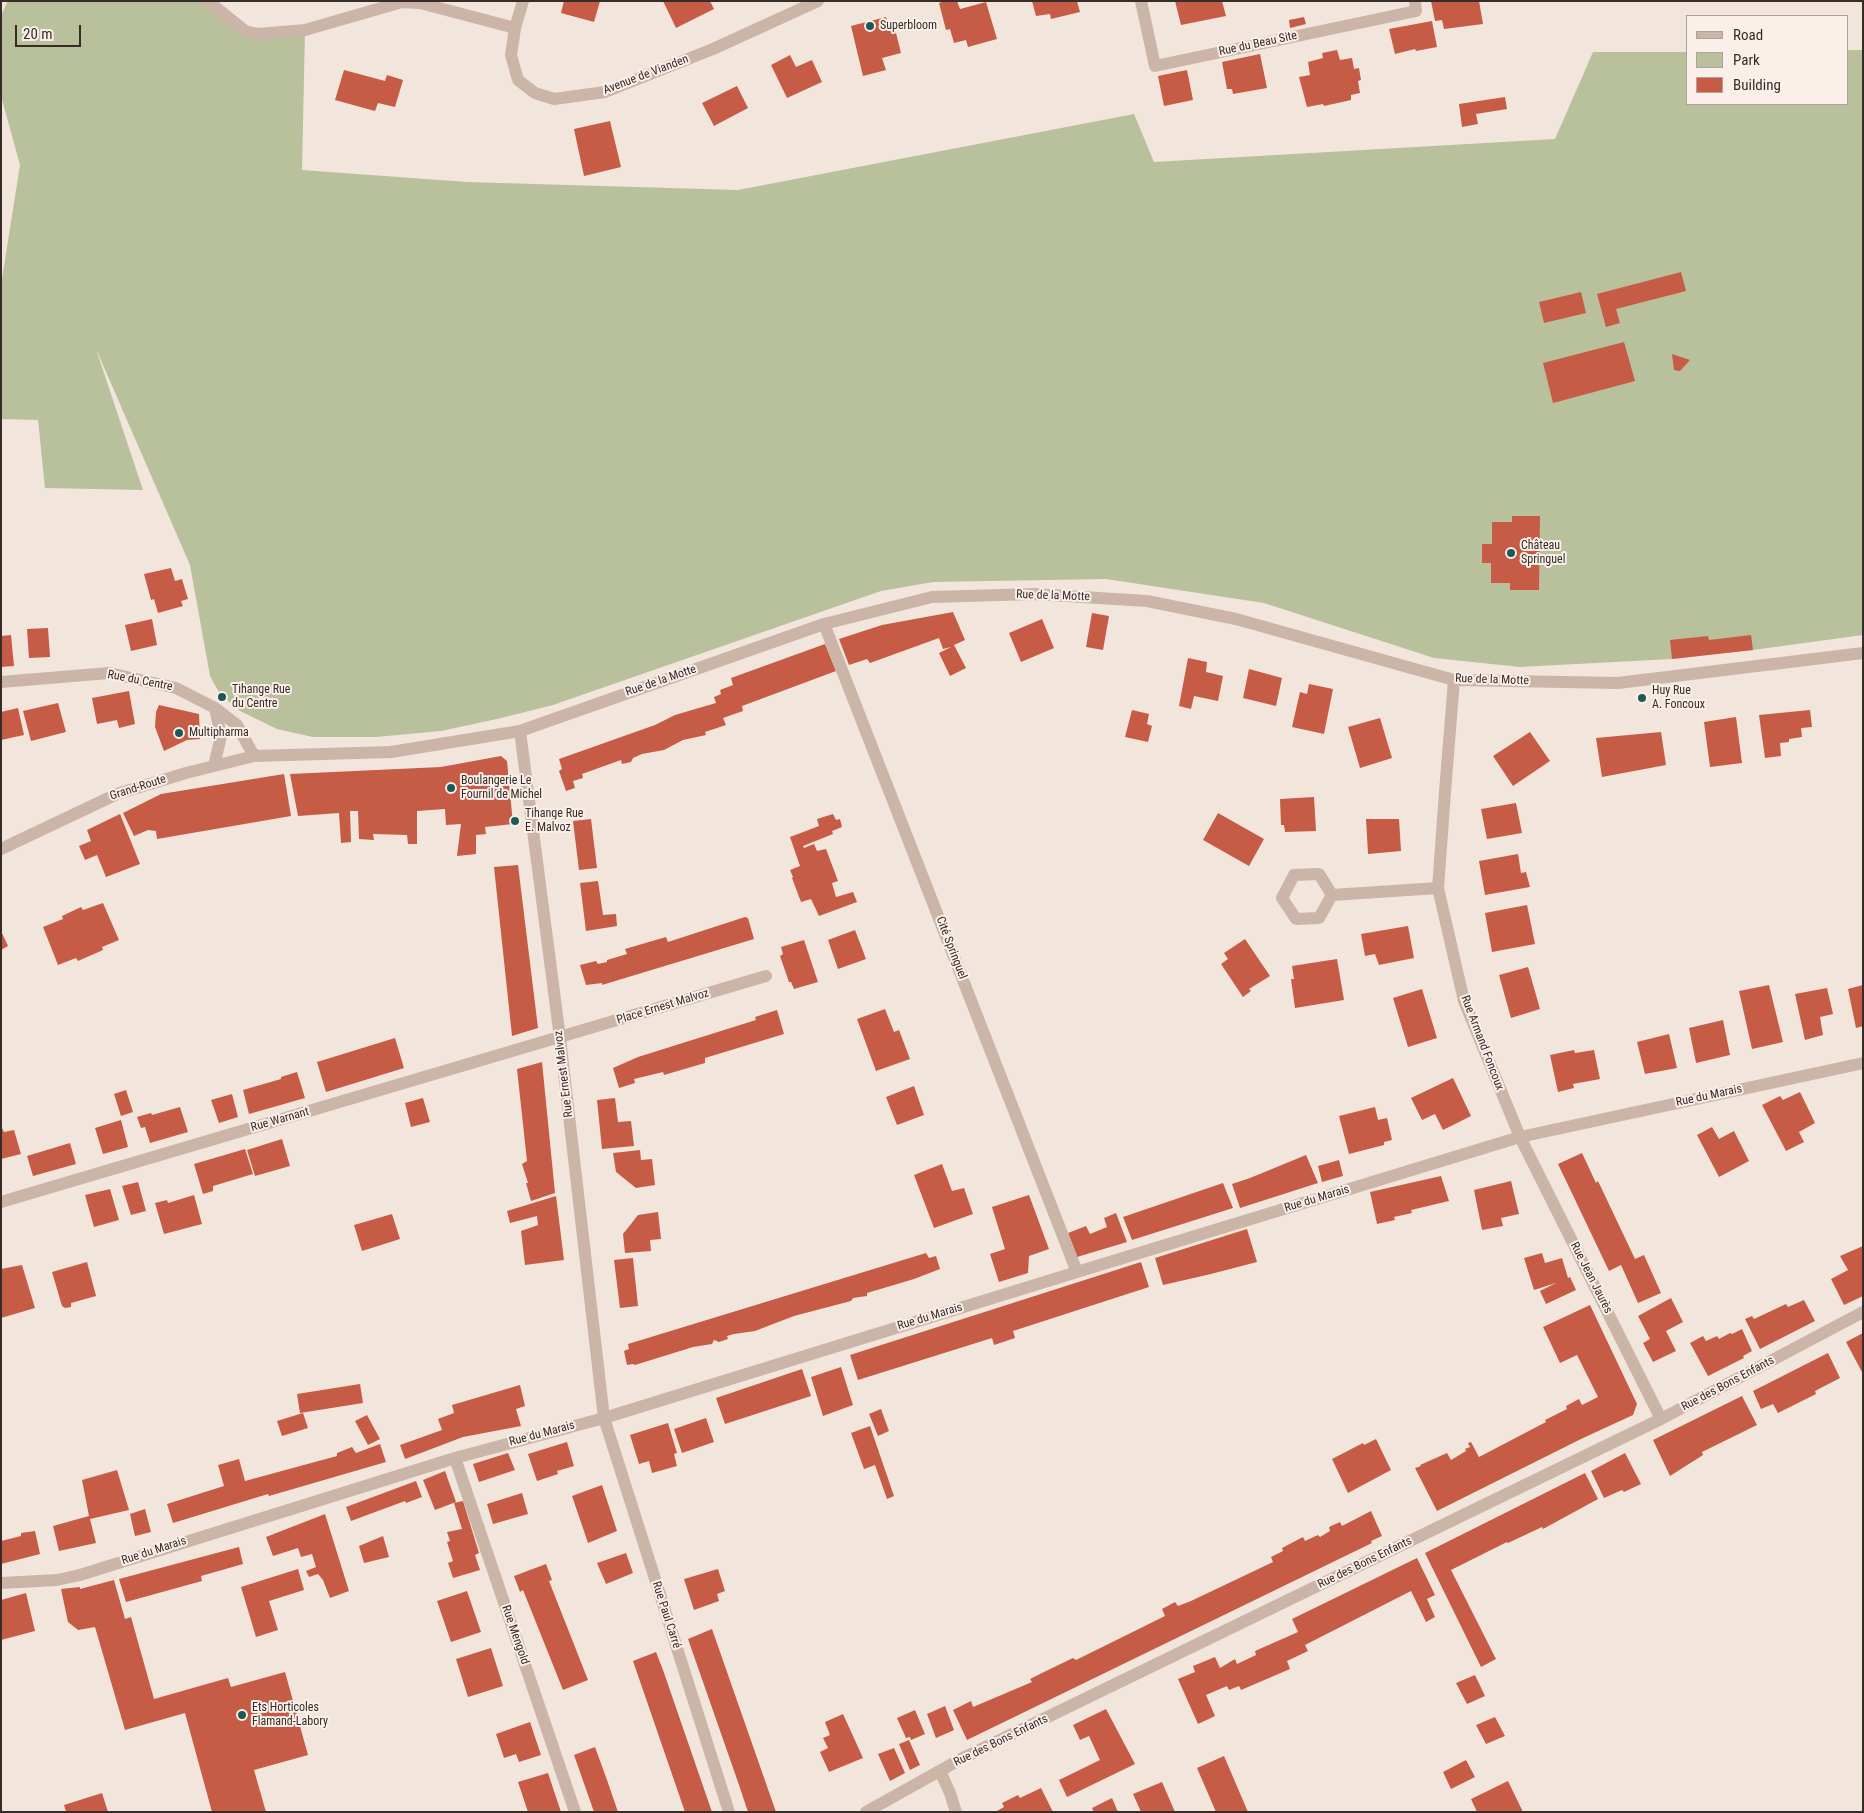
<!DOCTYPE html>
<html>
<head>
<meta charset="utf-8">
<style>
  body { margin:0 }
  #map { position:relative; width:1864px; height:1813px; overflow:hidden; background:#f2e6dc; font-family:"Roboto Condensed",sans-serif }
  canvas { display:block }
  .frame { position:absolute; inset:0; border:2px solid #372c28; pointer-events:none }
  .legend { position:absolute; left:1686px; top:15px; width:162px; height:90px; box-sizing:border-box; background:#faf0e9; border:1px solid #aca29c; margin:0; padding:6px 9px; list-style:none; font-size:15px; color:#372c28 }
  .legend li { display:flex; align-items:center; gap:10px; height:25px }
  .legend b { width:25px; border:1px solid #aca29c }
  .scale { position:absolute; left:15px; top:25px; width:66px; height:22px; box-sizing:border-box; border:2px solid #372c28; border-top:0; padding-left:6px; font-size:15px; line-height:18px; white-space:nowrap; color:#372c28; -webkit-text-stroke:4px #faf0e9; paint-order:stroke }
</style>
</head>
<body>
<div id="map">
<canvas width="1864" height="1813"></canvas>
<div class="frame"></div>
<ul class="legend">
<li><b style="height:6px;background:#cab5a8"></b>Road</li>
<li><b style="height:14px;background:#b8c19c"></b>Park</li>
<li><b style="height:14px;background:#c65b46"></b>Building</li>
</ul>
<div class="scale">20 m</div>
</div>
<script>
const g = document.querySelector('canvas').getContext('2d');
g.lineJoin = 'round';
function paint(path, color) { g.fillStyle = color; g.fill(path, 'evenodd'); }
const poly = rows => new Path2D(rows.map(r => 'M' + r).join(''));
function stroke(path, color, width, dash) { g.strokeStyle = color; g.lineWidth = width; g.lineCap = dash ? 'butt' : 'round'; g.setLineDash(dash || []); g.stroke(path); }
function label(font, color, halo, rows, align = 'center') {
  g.font = font + ' "Roboto Condensed",sans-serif'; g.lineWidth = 4; g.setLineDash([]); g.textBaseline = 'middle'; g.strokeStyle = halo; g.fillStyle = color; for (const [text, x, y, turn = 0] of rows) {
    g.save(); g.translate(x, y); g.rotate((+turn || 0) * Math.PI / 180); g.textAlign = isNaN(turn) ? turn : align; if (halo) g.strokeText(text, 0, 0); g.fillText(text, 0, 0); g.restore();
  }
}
paint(poly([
  [8,1,210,1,245,31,305,30,302,170,467,182,738,190,1134,114,1154,162,1555,139,1593,52,1688,52,1688,104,1848,104,1848,50,1863,50,1863,635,1753,650,1672,659,1520,667,1434,658,1264,603,1106,579,933,582,881,591,553,705,497,719,441,731,376,737,313,737,277,729,240,711,220,694,210,676,190,565,96,349,143,490,45,488,38,420,1,419,1,285,20,165,1,96,1,15]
]), '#b8c19c');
paint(poly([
  [564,1,600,1,594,22,561,13],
  [663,1,710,1,714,9,676,28],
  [945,1,957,1,960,9,986,2,997,39,968,47,966,40,954,43,950,29,946,30,939,3],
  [1032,1,1077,1,1080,12,1051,19,1050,14,1036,16],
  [1175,1,1222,1,1226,16,1181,25],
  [1431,1,1479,1,1483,24,1444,29,1442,20,1435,21],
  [886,17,890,30,895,29,901,53,882,58,886,70,863,76,851,26],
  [1304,17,1306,24,1290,28,1289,20],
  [1432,21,1437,47,1416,51,1415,49,1395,54,1389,29],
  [1337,50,1340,60,1352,58,1354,69,1359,68,1361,80,1358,81,1360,93,1351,95,1351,100,1324,106,1323,104,1307,107,1299,77,1310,75,1308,62,1323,58,1322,53],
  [1260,54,1267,88,1233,94,1232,89,1227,89,1222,62],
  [790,55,796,67,812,60,822,82,787,98,771,65],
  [344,70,385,81,387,75,403,80,395,107,378,103,375,111,335,100],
  [1187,70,1193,100,1164,106,1158,76],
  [737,86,748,108,714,126,702,103],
  [1505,97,1507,109,1476,114,1478,124,1462,127,1459,104],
  [610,121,621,167,584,176,574,129],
  [1681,272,1686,291,1616,309,1620,323,1606,327,1597,294],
  [1581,292,1586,313,1544,323,1539,302],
  [1624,342,1635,381,1553,403,1543,363],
  [1672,354,1690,360,1680,371,1674,370],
  [1512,516,1540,516,1539,590,1510,590,1510,583,1491,583,1491,563,1482,563,1482,544,1492,544,1492,522,1512,522],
  [171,568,175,581,182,579,188,599,181,601,183,606,158,613,154,599,151,600,144,574],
  [953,612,965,640,954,645,966,668,950,676,939,653,951,647,943,649,939,638,870,663,867,659,849,665,839,639,882,625],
  [1092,613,1109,616,1103,650,1086,647],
  [152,619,157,645,131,651,125,625],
  [1042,619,1054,648,1021,662,1009,633],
  [48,628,50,657,29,658,27,629],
  [11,635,14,666,1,667,1,636],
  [1751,635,1753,650,1672,659,1670,640,1708,636,1709,640],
  [825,644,836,671,742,706,743,711,723,718,726,725,705,732,706,735,683,740,664,750,642,754,633,758,631,762,622,764,621,760,582,774,583,778,573,781,575,788,566,791,559,771,562,769,559,759,655,725,675,715,716,703,714,697,721,694,720,690,733,685,731,678],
  [1188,658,1207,662,1206,672,1223,676,1218,701,1194,696,1191,709,1179,706],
  [1249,669,1282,678,1276,706,1243,698],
  [1309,684,1333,689,1324,734,1292,727,1300,692,1307,694],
  [129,691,135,724,119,728,117,720,97,724,92,698],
  [58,703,66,732,31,741,23,711],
  [159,705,199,714,200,739,187,740,164,751,155,727,156,712],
  [18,708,24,735,1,740,1,712],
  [1132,710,1149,714,1147,724,1152,726,1148,742,1125,737],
  [1810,710,1812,727,1801,728,1802,737,1789,739,1789,742,1780,743,1781,756,1765,758,1759,715],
  [1736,717,1742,763,1710,767,1704,722],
  [1380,718,1392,758,1360,768,1348,727],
  [1530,732,1550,761,1513,786,1493,756],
  [1661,732,1666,765,1602,777,1596,738],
  [501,756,507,761,513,824,485,827,486,834,476,835,476,854,457,856,461,824,446,825,445,809,417,811,417,844,408,844,407,835,373,834,374,840,359,839,358,811,350,811,351,842,341,843,339,813,298,816,290,774,441,767],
  [284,774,291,816,157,839,156,831,148,830,134,836,123,813,161,794],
  [1314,797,1316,831,1285,832,1284,825,1281,825,1280,799],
  [1516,803,1522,833,1487,839,1481,809],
  [1218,813,1264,839,1249,866,1203,840],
  [120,814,140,864,106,877,97,855,85,860,79,846,91,841,87,830],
  [833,814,836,820,840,819,842,827,832,831,833,834,803,846,804,848,814,844,817,851,826,849,838,881,832,883,836,897,853,892,857,902,819,916,811,899,801,902,792,878,793,877,790,870,800,866,790,837,819,826,817,819],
  [591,819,597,868,579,870,573,821],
  [1366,819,1399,819,1401,851,1368,854],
  [1518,854,1521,873,1526,872,1530,887,1485,895,1479,861],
  [518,865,538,1028,512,1036,494,867],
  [598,881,603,915,616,914,617,926,586,931,580,883],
  [103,903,119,940,102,947,103,950,78,961,76,958,58,965,43,927,63,919,62,916,81,907,83,910],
  [1527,905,1535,944,1492,952,1485,913],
  [745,917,748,918,754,939,602,985,602,983,586,985,580,965,596,961,598,964,607,962,607,960,627,954,625,949,666,937,668,942],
  [1408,926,1414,958,1379,965,1375,954,1365,956,1361,934],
  [855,930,866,959,838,969,828,940],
  [1,931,8,946,1,950],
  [1245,939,1270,976,1249,989,1251,991,1243,997,1221,964,1228,959,1224,953],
  [804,940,818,982,794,989,791,982,789,982,780,956,783,954,781,947],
  [1337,959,1344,1000,1295,1008,1291,979,1294,979,1292,966],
  [1528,967,1540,1009,1511,1018,1499,975],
  [1769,985,1783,1042,1752,1049,1739,991],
  [1863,985,1863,1026,1856,1028,1848,989],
  [1827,988,1833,1014,1820,1017,1823,1035,1805,1040,1795,994],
  [1422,989,1437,1038,1408,1047,1393,998],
  [885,1009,894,1032,899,1030,910,1059,876,1071,857,1019],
  [777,1010,784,1034,705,1058,705,1063,664,1075,663,1072,634,1079,635,1083,619,1088,613,1068,638,1057,756,1020,755,1017],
  [1723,1020,1730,1055,1696,1063,1689,1028],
  [1669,1034,1677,1068,1645,1074,1637,1042],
  [395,1038,404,1068,326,1092,317,1062],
  [1574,1050,1575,1053,1594,1050,1600,1079,1573,1084,1574,1088,1558,1092,1550,1055],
  [542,1062,555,1193,531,1201,526,1183,528,1183,522,1164,527,1161,517,1069],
  [297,1072,305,1098,249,1114,243,1090,281,1079,281,1077],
  [1453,1078,1471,1116,1443,1130,1435,1114,1422,1120,1411,1098],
  [914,1086,924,1115,897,1125,886,1097],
  [126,1090,133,1112,121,1116,114,1094],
  [1800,1092,1815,1123,1799,1132,1804,1142,1786,1151,1762,1105,1780,1096,1783,1100],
  [232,1094,238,1117,219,1123,211,1100],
  [423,1098,430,1122,411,1127,405,1103],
  [615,1098,618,1122,631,1121,634,1146,602,1149,597,1100],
  [180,1107,188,1132,150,1143,145,1127,141,1128,137,1117,151,1113,152,1115],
  [1375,1107,1378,1120,1387,1118,1392,1140,1384,1142,1384,1145,1349,1154,1339,1116],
  [121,1120,128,1147,103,1154,95,1128],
  [1,1126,4,1132,14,1130,21,1154,1,1159],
  [1712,1127,1719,1139,1734,1131,1749,1161,1719,1177,1697,1135],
  [282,1139,290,1166,255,1176,247,1150],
  [70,1143,76,1164,33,1176,27,1156],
  [245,1149,253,1174,213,1186,213,1191,203,1194,194,1164],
  [640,1150,641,1160,652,1159,655,1185,636,1188,616,1172,613,1153],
  [1582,1153,1596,1183,1598,1181,1635,1259,1644,1255,1661,1293,1638,1303,1621,1265,1609,1271,1558,1164],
  [1306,1155,1318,1183,1240,1208,1232,1184,1250,1178],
  [1339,1160,1343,1176,1322,1182,1318,1166],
  [942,1164,952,1191,964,1188,973,1214,934,1228,914,1175],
  [1441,1176,1449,1201,1411,1210,1412,1213,1394,1217,1395,1220,1377,1224,1370,1192],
  [1511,1181,1519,1214,1501,1218,1503,1226,1482,1230,1474,1190],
  [138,1182,146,1211,131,1215,122,1186],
  [1223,1183,1233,1208,1132,1240,1123,1217],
  [110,1189,119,1220,94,1227,85,1195],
  [194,1195,202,1224,164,1234,155,1203,167,1200,168,1203],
  [1029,1195,1049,1249,1029,1256,1028,1273,999,1282,990,1254,1005,1249,992,1207],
  [556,1196,564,1260,525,1265,521,1231,538,1225,537,1216,510,1223,507,1211],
  [658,1212,661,1239,650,1240,651,1251,625,1253,623,1234,631,1224,638,1215],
  [1116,1213,1127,1242,1077,1257,1068,1233,1086,1226,1090,1234,1107,1227,1104,1218],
  [392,1214,400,1239,362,1251,354,1225],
  [1247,1229,1257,1262,1211,1274,1163,1285,1155,1258],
  [1863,1246,1863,1296,1844,1305,1831,1279,1848,1270,1840,1256],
  [926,1253,929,1258,936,1256,940,1269,914,1279,867,1293,867,1296,853,1298,851,1301,794,1316,755,1331,734,1334,727,1336,728,1339,719,1342,714,1340,712,1344,693,1347,635,1365,633,1364,627,1365,624,1351,629,1349,628,1344],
  [1542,1253,1545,1263,1562,1258,1568,1278,1570,1277,1576,1290,1546,1304,1540,1291,1556,1283,1534,1290,1524,1258],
  [633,1258,638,1306,620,1308,614,1260],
  [87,1262,96,1296,71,1303,71,1307,65,1308,62,1306,52,1272],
  [1141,1262,1149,1287,1013,1331,1015,1338,994,1345,992,1338,858,1380,850,1355],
  [22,1265,35,1308,1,1318,1,1269],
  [1671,1298,1683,1322,1666,1331,1676,1351,1653,1362,1643,1343,1650,1339,1638,1316],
  [1804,1300,1815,1321,1760,1349,1745,1319,1752,1316,1754,1319,1786,1304,1788,1307],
  [1590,1305,1637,1404,1633,1415,1581,1439,1437,1511,1415,1468,1421,1466,1420,1465,1447,1453,1451,1460,1466,1451,1465,1449,1470,1447,1468,1443,1471,1442,1479,1457,1546,1422,1545,1420,1567,1409,1566,1406,1579,1399,1582,1405,1598,1397,1577,1355,1560,1363,1543,1327],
  [1742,1329,1752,1351,1743,1356,1744,1358,1708,1376,1690,1343,1703,1336,1706,1341,1717,1336,1719,1339,1730,1333,1732,1334],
  [1863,1333,1863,1374,1846,1342],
  [1828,1353,1840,1378,1815,1391,1816,1394,1778,1413,1773,1404,1761,1409,1753,1391],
  [841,1367,853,1405,823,1416,811,1377],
  [802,1369,811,1396,725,1424,716,1398],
  [360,1384,363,1403,300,1413,297,1394],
  [520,1385,525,1406,516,1409,521,1426,463,1437,405,1459,400,1445,442,1430,438,1419,454,1413,452,1405],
  [1742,1396,1757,1425,1702,1452,1703,1455,1670,1476,1653,1440],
  [881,1409,889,1431,878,1436,869,1414],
  [303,1413,308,1428,282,1436,277,1421],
  [367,1415,380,1439,368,1445,355,1421],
  [706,1418,714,1442,682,1453,674,1429],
  [668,1423,677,1453,674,1454,677,1466,652,1473,649,1461,639,1464,630,1435],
  [870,1426,894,1496,887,1499,875,1465,864,1469,851,1433],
  [1376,1439,1391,1470,1348,1493,1332,1459,1363,1443,1364,1445],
  [567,1442,574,1466,557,1471,558,1474,537,1481,528,1454],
  [380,1444,386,1462,269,1496,268,1494,173,1523,167,1504,224,1486,218,1465,239,1459,245,1481,337,1456,337,1453,352,1447,356,1453],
  [508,1453,515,1470,479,1482,473,1464],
  [1625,1453,1641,1484,1624,1492,1622,1490,1604,1498,1591,1471],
  [117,1470,129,1510,90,1519,96,1543,59,1551,53,1526,89,1516,82,1480],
  [445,1471,456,1502,435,1510,423,1480],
  [1585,1473,1598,1499,1543,1529,1542,1527,1508,1543,1507,1542,1451,1570,1496,1659,1481,1667,1425,1553],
  [416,1481,422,1497,406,1503,405,1501,351,1521,346,1507],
  [602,1485,617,1531,588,1543,572,1496],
  [522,1493,528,1514,493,1524,487,1504],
  [463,1501,479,1553,475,1555,480,1570,453,1578,448,1563,453,1561,447,1542,450,1541,447,1532,462,1529,454,1503],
  [145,1509,151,1532,135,1536,130,1514],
  [1371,1511,1382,1536,1371,1541,1372,1543,967,1740,953,1710,971,1701,973,1707,1032,1682,1030,1679,1046,1671,1073,1658,1076,1660,1165,1616,1162,1609,1175,1602,1178,1606,1191,1601,1273,1562,1271,1557,1283,1551,1282,1548,1303,1537,1305,1541,1318,1535,1320,1537,1330,1531,1329,1527,1340,1522,1342,1526],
  [325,1514,349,1591,330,1598,323,1580,318,1574,309,1577,306,1571,316,1567,312,1554,301,1557,298,1548,273,1556,266,1537],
  [35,1531,40,1554,1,1564,1,1541,21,1536,21,1533],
  [383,1536,389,1557,364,1563,359,1546],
  [239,1547,243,1564,201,1576,202,1581,126,1602,119,1579],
  [626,1553,633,1573,606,1584,597,1563],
  [1417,1558,1435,1595,1427,1599,1435,1617,1426,1622,1411,1591,1305,1645,1308,1651,1287,1661,1290,1669,1241,1690,1239,1686,1229,1690,1227,1686,1206,1695,1215,1716,1198,1724,1178,1679,1195,1672,1193,1666,1215,1657,1220,1668,1235,1659,1237,1664,1256,1655,1255,1651,1298,1632,1292,1619],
  [546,1564,552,1580,549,1581,588,1680,563,1690,523,1590,520,1592,514,1576],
  [298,1569,304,1590,269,1601,278,1630,256,1637,241,1587],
  [718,1569,725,1591,717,1594,719,1601,694,1610,684,1579],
  [114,1580,125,1619,131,1617,154,1699,228,1678,231,1687,285,1672,308,1755,254,1770,266,1812,212,1812,185,1713,125,1730,95,1627,78,1630,68,1622,61,1589,80,1587,80,1589],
  [467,1591,481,1632,451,1642,437,1601],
  [26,1593,35,1631,1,1640,1,1600],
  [712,1629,734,1692,776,1812,748,1812,739,1785,688,1639],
  [491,1648,503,1686,468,1697,456,1659],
  [656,1652,663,1670,712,1812,685,1812,633,1661],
  [1475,1675,1485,1696,1467,1704,1456,1683],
  [945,1706,954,1730,936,1738,927,1714],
  [1106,1709,1135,1764,1067,1797,1059,1780,1100,1760,1089,1736,1080,1740,1073,1725],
  [915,1710,925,1734,911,1740,910,1737,906,1738,897,1718],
  [843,1714,863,1758,829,1772,820,1752,828,1748,823,1738,830,1735,825,1722],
  [1495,1717,1505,1736,1486,1744,1476,1725],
  [530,1722,541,1755,519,1762,516,1754,504,1758,496,1734],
  [909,1740,920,1765,910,1770,899,1744],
  [595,1747,607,1780,618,1812,594,1812,574,1755],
  [894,1748,905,1773,890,1781,878,1754],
  [1224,1756,1248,1812,1216,1812,1197,1768],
  [1466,1760,1475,1777,1451,1789,1443,1772],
  [548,1773,561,1812,528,1812,518,1782],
  [1508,1781,1523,1812,1477,1812,1471,1799],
  [1162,1782,1175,1812,1141,1812,1133,1794],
  [1041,1788,1053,1812,995,1812,1004,1807,1002,1803,1018,1795,1020,1798],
  [102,1793,108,1812,66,1812,64,1805],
  [1112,1798,1118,1812,1094,1812,1092,1808]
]), '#c65b46');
stroke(poly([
  [208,1,245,31,258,34,305,30,402,2,420,3,515,28],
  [523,1,515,28,511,55,518,80,535,93,554,99,605,92,713,49,818,1],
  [1141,1,1155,66,1416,11,1415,1],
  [824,624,1077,1272],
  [1454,680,1445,792,1438,888,1464,1001,1520,1137,1661,1419],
  [1,682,109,673,176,688,215,708,237,725,254,756],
  [520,731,560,1038,604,1418,729,1812],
  [214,766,221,736,215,708],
  [1,849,117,794,186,773,254,756,391,752,520,731,824,624,932,597,1034,594,1147,601,1236,619,1454,680,1618,683,1863,653],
  [1332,895,1319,918,1296,919,1282,898,1294,875,1319,874,1332,895,1438,888],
  [1,1202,766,976],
  [455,1458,575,1812],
  [1,1583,57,1580,80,1575,455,1458,604,1418,1077,1272,1520,1137,1863,1063],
  [940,1771,950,1793,956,1812],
  [866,1812,961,1759,1661,1419,1863,1312]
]), '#cab5a8', 12);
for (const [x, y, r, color] of [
  [870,26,5,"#1e5858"],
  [1511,553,5,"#1e5858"],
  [222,697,5,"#1e5858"],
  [1642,698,5,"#1e5858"],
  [179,733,5,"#1e5858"],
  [451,788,5,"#1e5858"],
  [515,821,5,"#1e5858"],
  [242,1715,5,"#1e5858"]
]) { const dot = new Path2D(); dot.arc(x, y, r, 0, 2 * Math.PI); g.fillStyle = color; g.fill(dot); stroke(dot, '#faf0e9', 2); }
label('12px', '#372c28', '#faf0e9', [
  ["Superbloom",880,26],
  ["Château",1521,546],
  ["Springuel",1521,560],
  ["Tihange Rue",232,690],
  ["du Centre",232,704],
  ["Huy Rue",1652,691],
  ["A. Foncoux",1652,705],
  ["Multipharma",189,733],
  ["Boulangerie Le",461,781],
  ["Fournil de Michel",461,795],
  ["Tihange Rue",525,814],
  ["E. Malvoz",525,828],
  ["Ets Horticoles",252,1708],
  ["Flamand-Labory",252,1722]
], 'left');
label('12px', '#372c28', '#faf0e9', [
  ["Rue du Beau Site",1258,44,-12],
  ["Avenue de Vianden",646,75,-21],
  ["Rue de la Motte",1053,596,2],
  ["Rue de la Motte",1492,680,2],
  ["Rue du Centre",140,681,11],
  ["Rue de la Motte",661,681,-19],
  ["Grand-Route",138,788,-18],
  ["Cité Springuel",951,948,69],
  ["Place Ernest Malvoz",663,1007,-17],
  ["Rue Armand Foncoux",1482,1043,69],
  ["Rue Ernest Malvoz",564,1074,-97],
  ["Rue du Marais",1709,1096,-12],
  ["Rue Warnant",280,1120,-16],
  ["Rue du Marais",1317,1199,-17],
  ["Rue Jean Jaurès",1591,1278,63],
  ["Rue du Marais",930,1317,-17],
  ["Rue des Bons Enfants",1728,1384,-28],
  ["Rue du Marais",542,1434,-15],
  ["Rue du Marais",154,1551,-18],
  ["Rue des Bons Enfants",1365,1563,-26],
  ["Rue Paul Carré",666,1615,72],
  ["Rue Mengold",515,1635,71],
  ["Rue des Bons Enfants",1001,1741,-26]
]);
</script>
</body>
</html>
